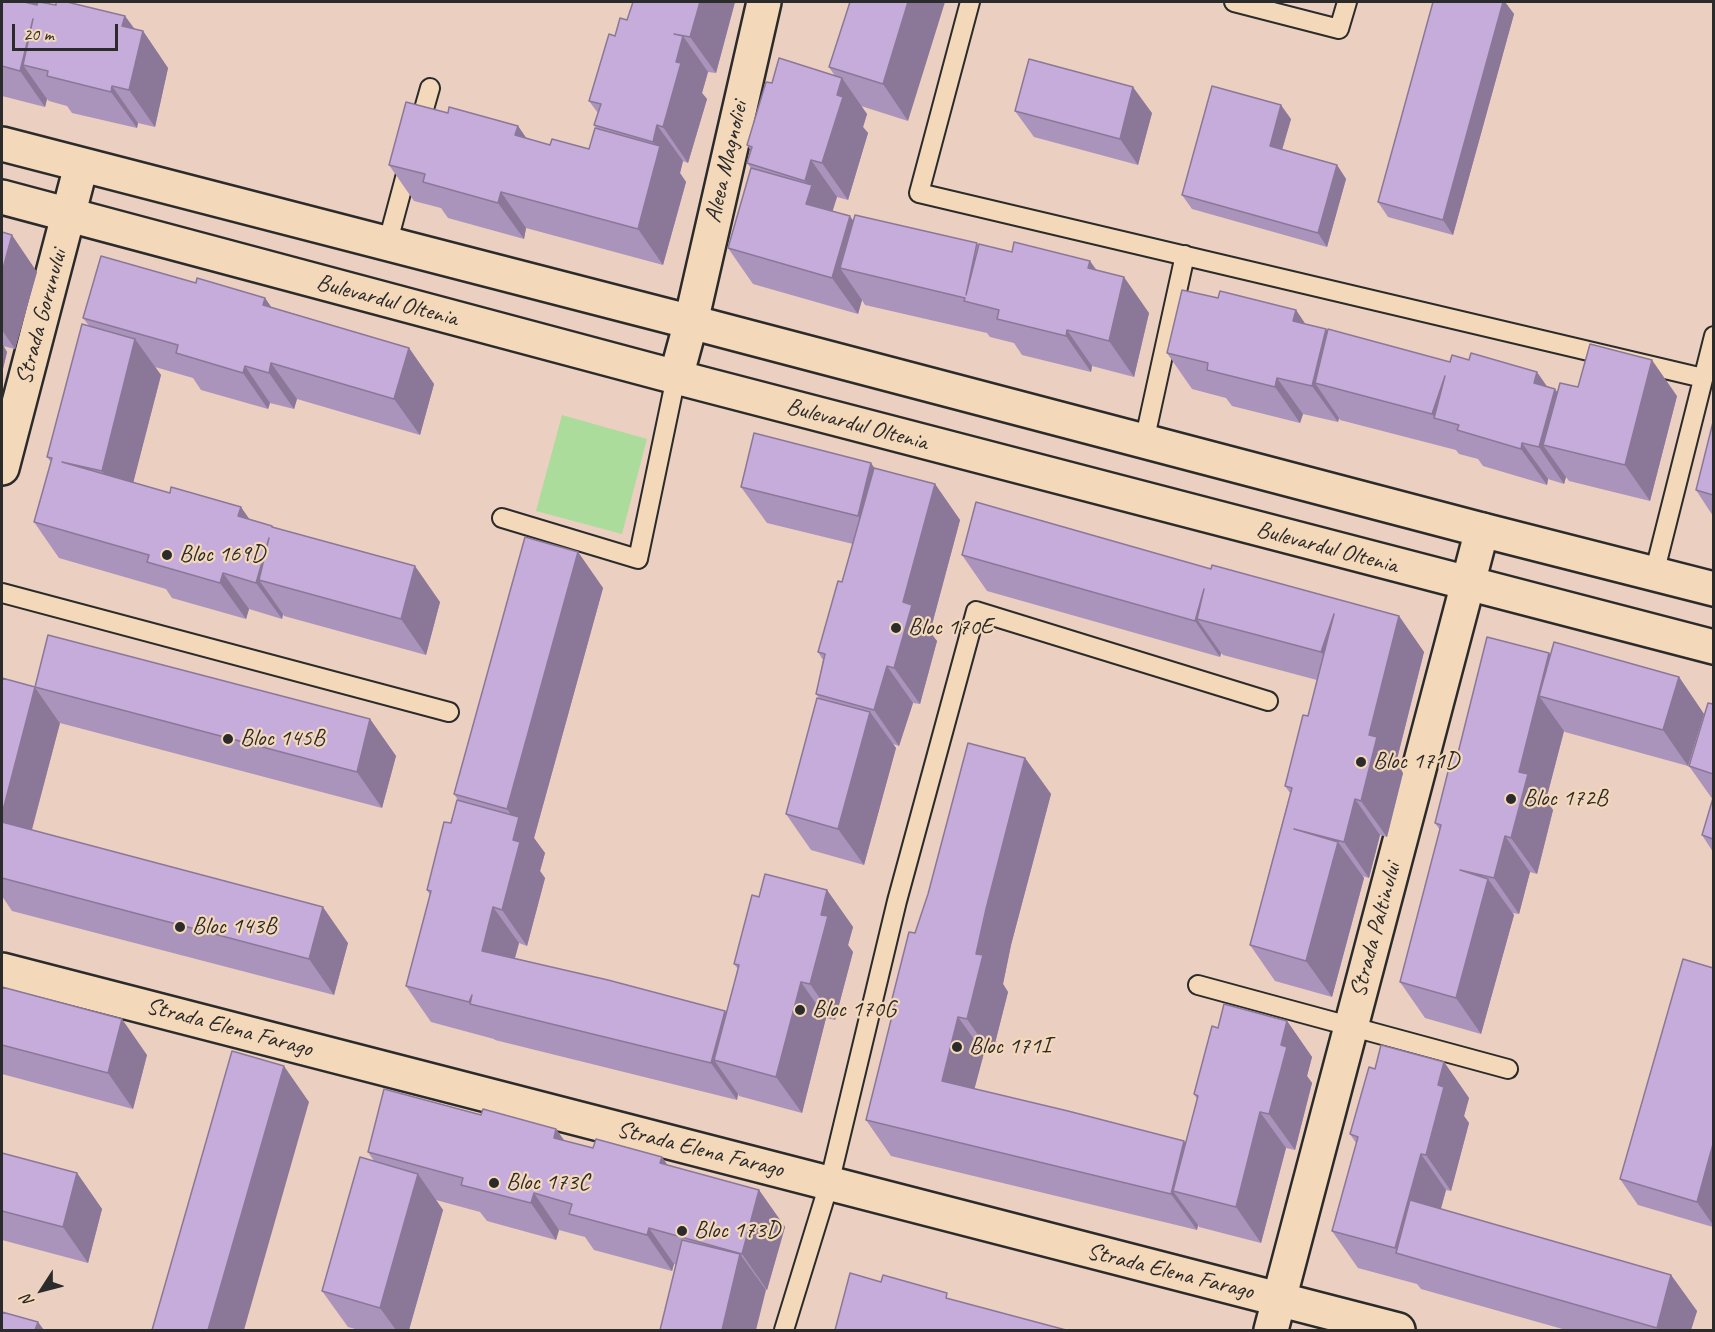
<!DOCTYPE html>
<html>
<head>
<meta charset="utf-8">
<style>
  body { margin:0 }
  #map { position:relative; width:1715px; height:1332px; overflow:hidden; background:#ebcfc0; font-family:Caveat,sans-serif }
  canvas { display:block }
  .frame { position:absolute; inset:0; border:3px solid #2b2b2b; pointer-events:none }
  .north { position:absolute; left:12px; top:1260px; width:60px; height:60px; -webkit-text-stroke:4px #f4d8ba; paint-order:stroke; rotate:234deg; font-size:16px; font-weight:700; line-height:24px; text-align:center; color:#2b2b2b }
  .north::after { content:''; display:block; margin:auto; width:21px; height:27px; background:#2b2b2b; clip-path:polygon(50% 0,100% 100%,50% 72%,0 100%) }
  .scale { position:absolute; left:12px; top:24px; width:106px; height:27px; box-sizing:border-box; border:3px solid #2b2b2b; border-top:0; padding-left:8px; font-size:18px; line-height:21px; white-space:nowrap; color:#2b2b2b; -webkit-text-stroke:4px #f4d8ba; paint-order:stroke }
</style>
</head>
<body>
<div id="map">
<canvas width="1715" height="1332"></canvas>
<div class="frame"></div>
<div class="north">N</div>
<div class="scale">20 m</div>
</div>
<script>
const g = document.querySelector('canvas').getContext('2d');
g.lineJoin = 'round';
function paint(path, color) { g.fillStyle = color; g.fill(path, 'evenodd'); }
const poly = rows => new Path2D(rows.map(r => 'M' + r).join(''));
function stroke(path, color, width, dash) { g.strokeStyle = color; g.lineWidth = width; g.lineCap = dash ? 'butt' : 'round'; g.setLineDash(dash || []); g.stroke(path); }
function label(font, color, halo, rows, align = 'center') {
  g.font = font + ' Caveat,sans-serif'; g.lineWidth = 4.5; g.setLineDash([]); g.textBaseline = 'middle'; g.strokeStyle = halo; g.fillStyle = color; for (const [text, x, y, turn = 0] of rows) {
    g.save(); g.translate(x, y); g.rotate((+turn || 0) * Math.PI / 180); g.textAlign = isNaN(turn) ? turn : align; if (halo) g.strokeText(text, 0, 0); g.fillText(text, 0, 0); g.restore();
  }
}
paint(poly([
  [562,415,647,439,622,534,536,511]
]), '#abdc9c');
const service = poly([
  [970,2,919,193,1703,378],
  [1234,2,1339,29,1347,2],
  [418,130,430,88],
  [387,245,409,163],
  [1144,442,1185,255],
  [502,518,638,559,676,377],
  [1654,574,1714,336],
  [2,593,449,712],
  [1198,985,1508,1069],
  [784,1330,829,1184,897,901,976,611,1268,701]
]);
const minor = poly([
  [676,377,691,322,764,2],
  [2,468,81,166],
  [2,970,1398,1330],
  [1271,1330,1482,530]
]);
const tertiary = poly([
  [2,144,691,322,1482,530,1714,589],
  [2,197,676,377,1714,647]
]);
stroke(service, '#2b2b2b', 22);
stroke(minor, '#2b2b2b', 38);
stroke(tertiary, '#2b2b2b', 38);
stroke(service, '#f4d8ba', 18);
stroke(minor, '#f4d8ba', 33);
stroke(tertiary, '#f4d8ba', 33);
paint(poly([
  [2,2,49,4,125,16,135,29,143,31,168,68,155,127,138,123,137,128,72,113,67,106,49,101,47,99,45,107,2,96],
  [735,2,716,73,708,72,702,93,707,99,688,163,683,161,680,173,686,182,663,265,526,228,524,239,448,218,441,208,414,201,389,165,448,113,518,126,526,138,550,145,589,149,597,129,594,125,598,113,589,101,615,36,627,20],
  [850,2,908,121,861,106,867,114,863,127,868,133,848,200,837,197,832,211,854,222,978,244,1097,270,1149,313,1134,377,1092,366,1091,372,1022,355,1014,343,990,337,987,333,865,305,862,300,858,314,753,284,728,248,751,168,747,163,751,151,747,145,772,83,835,76,829,67],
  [1433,2,1505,2,1514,14,1453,235,1388,217,1378,202],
  [1015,111,1152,113,1138,165,1034,137],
  [1291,119,1282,150,1337,165,1346,179,1327,247,1192,209,1182,195],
  [2,232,37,272,15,349,3,346,7,352,2,373],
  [196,283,265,298,271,307,409,348,434,384,420,435,297,399,294,409,270,403,268,409,201,390,193,378,155,367,161,375,133,482,272,526,274,528,440,602,426,655,284,616,283,614,282,619,249,609,246,619,172,598,166,589,59,558,34,522,51,462,47,457,90,327,83,318],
  [1218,298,1296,310,1305,324,1328,331,1547,387,1557,392,1578,387,1677,396,1650,501,1569,481,1566,477,1564,484,1548,479,1547,485,1483,466,1478,459,1459,454,1456,450,1340,420,1339,418,1338,422,1303,414,1300,423,1232,406,1226,398,1192,389,1167,353],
  [1713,422,1713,516,1696,490],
  [874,468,935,484,960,520,930,632,937,641,920,704,913,703,899,746,893,744,896,748,864,865,811,850,786,814,819,698,816,694,823,660,818,652,842,582,853,544,767,523,741,487],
  [578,552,603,588,534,838,545,853,540,871,545,878,527,946,519,943,515,958,725,1011,726,1013,738,969,734,964,759,897,827,890,853,927,848,945,853,952,835,1020,826,1018,802,1113,739,1096,738,1094,737,1100,495,1040,494,1039,431,1022,406,986,430,895,427,890,458,800,454,794],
  [962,555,1211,569,1399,616,1424,652,1396,763,1403,773,1387,837,1380,835,1369,878,1362,876,1364,878,1332,997,1275,981,1250,945,1290,793,1285,786,1308,716,1317,680,1223,655,1221,653,1220,657,987,591],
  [1551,656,1679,677,1704,714,1688,766,1565,732,1564,731,1546,800,1553,810,1537,874,1530,872,1519,914,1512,913,1514,915,1481,1034,1425,1018,1400,982,1440,830,1435,823,1458,753],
  [2,678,60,723,32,830,348,943,334,995,12,911,2,896],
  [35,687,370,719,396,756,382,808,60,723],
  [1713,704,1713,852,1702,835,1713,800,1689,766],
  [1025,758,1051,794,1011,945,1003,984,1008,992,992,1055,984,1053,974,1089,1186,1143,1197,1099,1194,1094,1218,1028,1287,1021,1312,1057,1307,1076,1312,1083,1295,1150,1286,1148,1261,1243,1199,1227,1198,1225,1197,1230,891,1156,866,1120,894,1008,891,1003,915,933],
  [1713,968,1713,1227,1638,1205,1620,1179],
  [2,987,147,1055,133,1109,2,1074],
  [1444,1062,1469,1098,1464,1116,1469,1123,1451,1191,1446,1190,1441,1209,1671,1275,1697,1311,1691,1330,1566,1330,1421,1289,1417,1284,1358,1268,1332,1231,1356,1143,1350,1134],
  [481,1115,556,1129,564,1141,593,1148,662,1157,667,1165,759,1190,785,1227,767,1290,765,1289,766,1290,674,1264,672,1271,594,1250,585,1237,559,1230,556,1240,487,1221,480,1212,436,1200,443,1210,409,1330,359,1330,348,1327,322,1291,374,1161,368,1152],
  [2,1153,77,1173,102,1209,88,1263,2,1240]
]), '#aa94bb');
paint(poly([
  [17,2,50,2,42,32,48,71,23,65,47,99,45,107,20,71],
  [700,2,735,2,716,73,690,37],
  [908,2,945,2,908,121,883,84],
  [1503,2,1505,2,1514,14,1453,235,1443,220],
  [125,16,141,39,143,31,168,68,155,127,129,90,122,26],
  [683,36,708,72,702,93,707,99,688,163,663,127,676,62],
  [842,78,867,114,863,127,868,133,848,200,822,163,837,95],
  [112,86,138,123,137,128,111,92],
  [1133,87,1152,113,1138,165,1120,139],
  [1281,105,1291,119,1279,160,1270,146],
  [657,125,683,161,680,173,686,182,663,265,638,229,659,150,653,142],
  [518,126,543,162,515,135],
  [811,160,837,197,832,213,806,204,811,189,805,181],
  [1337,165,1346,179,1327,247,1318,233],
  [501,192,526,228,524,239,498,203],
  [850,216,875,252,840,268,862,300,858,314,832,278],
  [12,235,37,272,15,349,2,330,2,272],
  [1090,261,1116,297,1088,268],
  [1124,277,1149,313,1134,377,1109,341],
  [265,298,290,334,263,305],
  [1296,310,1321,347,1293,321],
  [1326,329,1352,365,1315,383,1339,418,1338,422,1312,386],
  [1067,330,1092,366,1091,372,1066,336],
  [135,339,161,375,127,507,102,471],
  [2,343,7,352,2,373],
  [409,348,434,384,420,435,394,399],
  [1652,360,1677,396,1650,501,1625,465],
  [271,363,297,399,294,409,269,373],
  [245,366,270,403,268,409,243,373],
  [1537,372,1553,395,1555,389,1581,425,1543,445,1566,477,1564,484,1539,447,1534,383],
  [1445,376,1459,425,1435,418,1432,414],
  [1277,378,1303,414,1300,423,1275,387],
  [1522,443,1548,479,1547,485,1521,449],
  [871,463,897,500,883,552,858,516],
  [935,484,960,520,930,632,937,641,920,704,894,668,903,602],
  [241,507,266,543,238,516],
  [269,538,259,580,283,614,282,619,256,583],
  [578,552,603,588,534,838,545,853,540,871,545,878,527,946,502,910,513,840,517,824,507,809],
  [415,566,440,602,426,655,401,619],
  [223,573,249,609,246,619,220,583],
  [1204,589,1197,619,1221,653,1220,657,1195,621],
  [1334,614,1346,688,1321,652],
  [1399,616,1424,652,1396,763,1403,773,1387,837,1361,801,1369,735],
  [1549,653,1574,689,1539,696,1564,731,1546,800,1553,810,1537,874,1511,838,1519,772],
  [887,666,913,703,899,746,874,710],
  [1679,677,1704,714,1688,766,1663,730],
  [35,687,60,723,25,855,2,821,2,814],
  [870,712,896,748,864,865,838,829],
  [370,719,396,756,382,808,357,772],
  [1025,758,1051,794,1011,945,1003,984,1008,992,992,1055,967,1019,976,954,986,909],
  [1355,799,1380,835,1369,878,1344,842],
  [1505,836,1530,872,1519,914,1494,878],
  [1338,842,1364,878,1332,997,1306,961],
  [1488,879,1514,915,1481,1034,1456,998],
  [827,890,853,927,848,945,853,952,835,1020,810,984,821,915],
  [323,907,348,943,334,995,309,959],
  [493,907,519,943,507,987,482,951],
  [801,982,826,1018,802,1113,776,1077],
  [725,1011,750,1047,714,1060,738,1094,737,1100,711,1063],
  [958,1017,984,1053,967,1117,942,1081],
  [122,1019,147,1055,133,1109,108,1073],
  [1287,1021,1312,1057,1307,1076,1312,1083,1295,1150,1269,1114,1281,1045],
  [1444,1062,1469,1098,1464,1116,1469,1123,1451,1191,1426,1155,1438,1085],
  [284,1066,309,1102,244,1330,208,1330],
  [1260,1112,1286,1148,1261,1243,1236,1207],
  [556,1129,582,1165,554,1138],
  [1184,1141,1210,1177,1173,1191,1198,1225,1197,1230,1171,1194],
  [1713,1144,1713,1225,1697,1202],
  [1421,1154,1446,1190,1426,1261,1398,1253,1395,1248],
  [662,1157,687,1193,660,1163],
  [77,1173,102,1209,88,1263,63,1227],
  [418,1174,443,1210,409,1330,396,1330,380,1308],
  [759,1190,785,1227,767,1290,742,1254],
  [534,1193,559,1230,556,1240,531,1203],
  [649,1228,674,1264,672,1271,647,1235],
  [740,1254,766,1290,756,1330,722,1330],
  [1671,1275,1697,1311,1691,1330,1659,1330,1657,1328],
  [38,1322,44,1330,35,1330]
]), '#8b7899');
const building = poly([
  [2,2,24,2,37,5,38,2,39,2,56,5,56,2,67,2,125,16,122,26,143,31,129,90,112,86,111,92,47,76,48,71,23,65,33,19,20,71,2,66,2,2],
  [633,2,700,2,690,37,674,34,683,36,676,62,681,63,663,127,657,125,653,142,594,125,601,104,589,101,609,34,615,36,620,18,627,20,633,2],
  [850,2,908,2,883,84,829,67,850,2],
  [1433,2,1503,2,1443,220,1378,202,1433,2],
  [779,58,842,78,837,95,843,97,822,163,811,160,805,181,747,163,752,147,747,145,766,82,772,83,779,58],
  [1029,59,1133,87,1120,139,1015,111,1029,59],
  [1212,86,1281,105,1270,146,1337,165,1318,233,1182,195,1212,86],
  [406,102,448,113,449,107,518,126,515,135,550,145,552,139,589,149,595,128,660,146,638,229,501,192,498,203,423,182,425,174,389,165,406,102],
  [751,168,812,185,806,204,850,216,832,278,728,248,751,168],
  [855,215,977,243,966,295,979,244,1012,252,1014,242,1090,261,1088,268,1124,277,1109,341,1067,330,1066,336,997,319,999,310,964,301,965,298,840,268,855,215],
  [2,232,12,235,2,272,2,232],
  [101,256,196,283,197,278,265,298,263,305,409,348,394,399,271,363,269,373,245,366,243,373,176,353,178,345,83,318,101,256],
  [1182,290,1218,298,1220,291,1296,310,1293,321,1326,329,1312,386,1277,378,1275,387,1207,370,1208,363,1167,353,1182,290],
  [82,324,135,339,102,471,62,462,170,493,171,487,241,507,238,516,272,526,272,527,415,566,401,619,259,580,269,538,256,583,223,573,220,583,147,562,149,555,34,522,52,458,47,457,82,324],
  [1328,329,1450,362,1452,355,1469,360,1471,353,1537,372,1534,383,1555,389,1539,447,1522,443,1521,449,1457,430,1459,425,1434,418,1445,376,1432,414,1315,383,1328,329],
  [1590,344,1652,360,1625,465,1543,445,1560,383,1578,387,1590,344],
  [1713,422,1713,495,1696,490,1713,422],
  [754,433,871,463,858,516,741,487,754,433],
  [874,468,935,484,903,602,912,605,894,668,887,666,874,710,816,694,825,654,818,652,838,581,842,582,874,468],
  [976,502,1211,569,1212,565,1399,616,1369,735,1377,737,1361,801,1355,799,1344,842,1294,829,1338,842,1306,961,1250,945,1292,788,1285,786,1303,715,1308,716,1334,614,1321,652,1197,619,1204,589,1195,621,962,555,976,502],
  [525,537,578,552,507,809,454,794,525,537],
  [48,635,370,719,357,772,35,687,48,635],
  [1487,637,1549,653,1519,772,1528,774,1511,838,1505,836,1494,878,1460,870,1488,879,1456,998,1400,982,1441,825,1435,823,1453,752,1458,753,1487,637],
  [1554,642,1679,677,1663,730,1539,696,1554,642],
  [2,678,35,687,2,814,2,678],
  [817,698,870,712,838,829,786,814,817,698],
  [1708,703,1713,704,1713,774,1689,766,1708,703],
  [968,743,1025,758,986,909,976,954,983,955,967,1019,958,1017,942,1081,1068,1111,1184,1141,1171,1194,866,1120,895,1004,891,1003,909,932,915,933,928,894,968,743],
  [1713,798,1713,839,1702,835,1713,798],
  [457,800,519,817,513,840,520,842,502,910,493,907,482,951,608,980,725,1011,711,1063,470,1004,472,995,469,1002,406,986,431,891,427,890,444,822,451,823,457,800],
  [2,822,323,907,309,959,2,878,2,822],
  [765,874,827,890,821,915,828,916,810,984,801,982,776,1077,714,1060,739,965,734,964,752,895,759,897,765,874],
  [1683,959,1713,968,1713,1144,1697,1202,1620,1179,1683,959],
  [2,987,122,1019,108,1073,2,1045,2,987],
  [1224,1004,1287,1021,1281,1045,1287,1047,1269,1114,1260,1112,1236,1207,1173,1191,1198,1096,1194,1094,1212,1026,1218,1028,1224,1004],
  [1381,1045,1444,1062,1438,1085,1444,1087,1426,1155,1421,1154,1395,1248,1332,1231,1358,1137,1350,1134,1369,1067,1375,1069,1381,1045],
  [232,1051,284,1066,208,1330,152,1330,232,1051],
  [384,1089,481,1115,483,1109,556,1129,554,1138,593,1148,596,1139,662,1157,660,1163,759,1190,742,1254,649,1228,647,1235,569,1214,572,1204,534,1193,531,1203,461,1185,463,1178,368,1152,384,1089],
  [2,1153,77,1173,63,1227,2,1211,2,1153],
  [360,1157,418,1174,380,1308,322,1291,360,1157],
  [1410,1200,1671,1275,1657,1328,1396,1253,1410,1200],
  [682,1240,740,1254,722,1330,660,1330,682,1240],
  [850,1273,881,1282,883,1275,947,1293,946,1298,1066,1330,835,1330,850,1273],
  [2,1312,38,1322,35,1330,2,1330,2,1312]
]);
paint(building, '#c6acda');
stroke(building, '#8b7899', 1.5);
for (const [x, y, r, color] of [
  [167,555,6,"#2b2b2b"],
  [896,628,6,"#2b2b2b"],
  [228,739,6,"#2b2b2b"],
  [1361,762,6,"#2b2b2b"],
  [1511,799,6,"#2b2b2b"],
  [180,927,6,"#2b2b2b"],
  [800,1010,6,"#2b2b2b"],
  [957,1047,6,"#2b2b2b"],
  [494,1183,6,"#2b2b2b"],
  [682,1231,6,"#2b2b2b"]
]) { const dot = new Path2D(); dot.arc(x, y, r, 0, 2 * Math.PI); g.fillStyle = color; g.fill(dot); stroke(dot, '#f4d8ba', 2); }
label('24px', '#2b2b2b', '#f4d8ba', [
  ["Aleea Magnoliei",727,162,-77],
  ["Bulevardul Oltenia",387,301,15],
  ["Strada Gorunului",42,317,-75],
  ["Bulevardul Oltenia",857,425,15],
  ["Bulevardul Oltenia",1327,548,15],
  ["Strada Paltinului",1376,930,-75],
  ["Strada Elena Farago",229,1028,15],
  ["Strada Elena Farago",700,1150,14],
  ["Strada Elena Farago",1170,1272,14]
]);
label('24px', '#2b2b2b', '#f4d8ba', [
  ["Bloc 169D",179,555],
  ["Bloc 170E",908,628],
  ["Bloc 145B",240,739],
  ["Bloc 171D",1373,762],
  ["Bloc 172B",1523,799],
  ["Bloc 143B",192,927],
  ["Bloc 170G",812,1010],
  ["Bloc 171I",969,1047],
  ["Bloc 173C",506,1183],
  ["Bloc 173D",694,1231]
], 'left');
</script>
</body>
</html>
